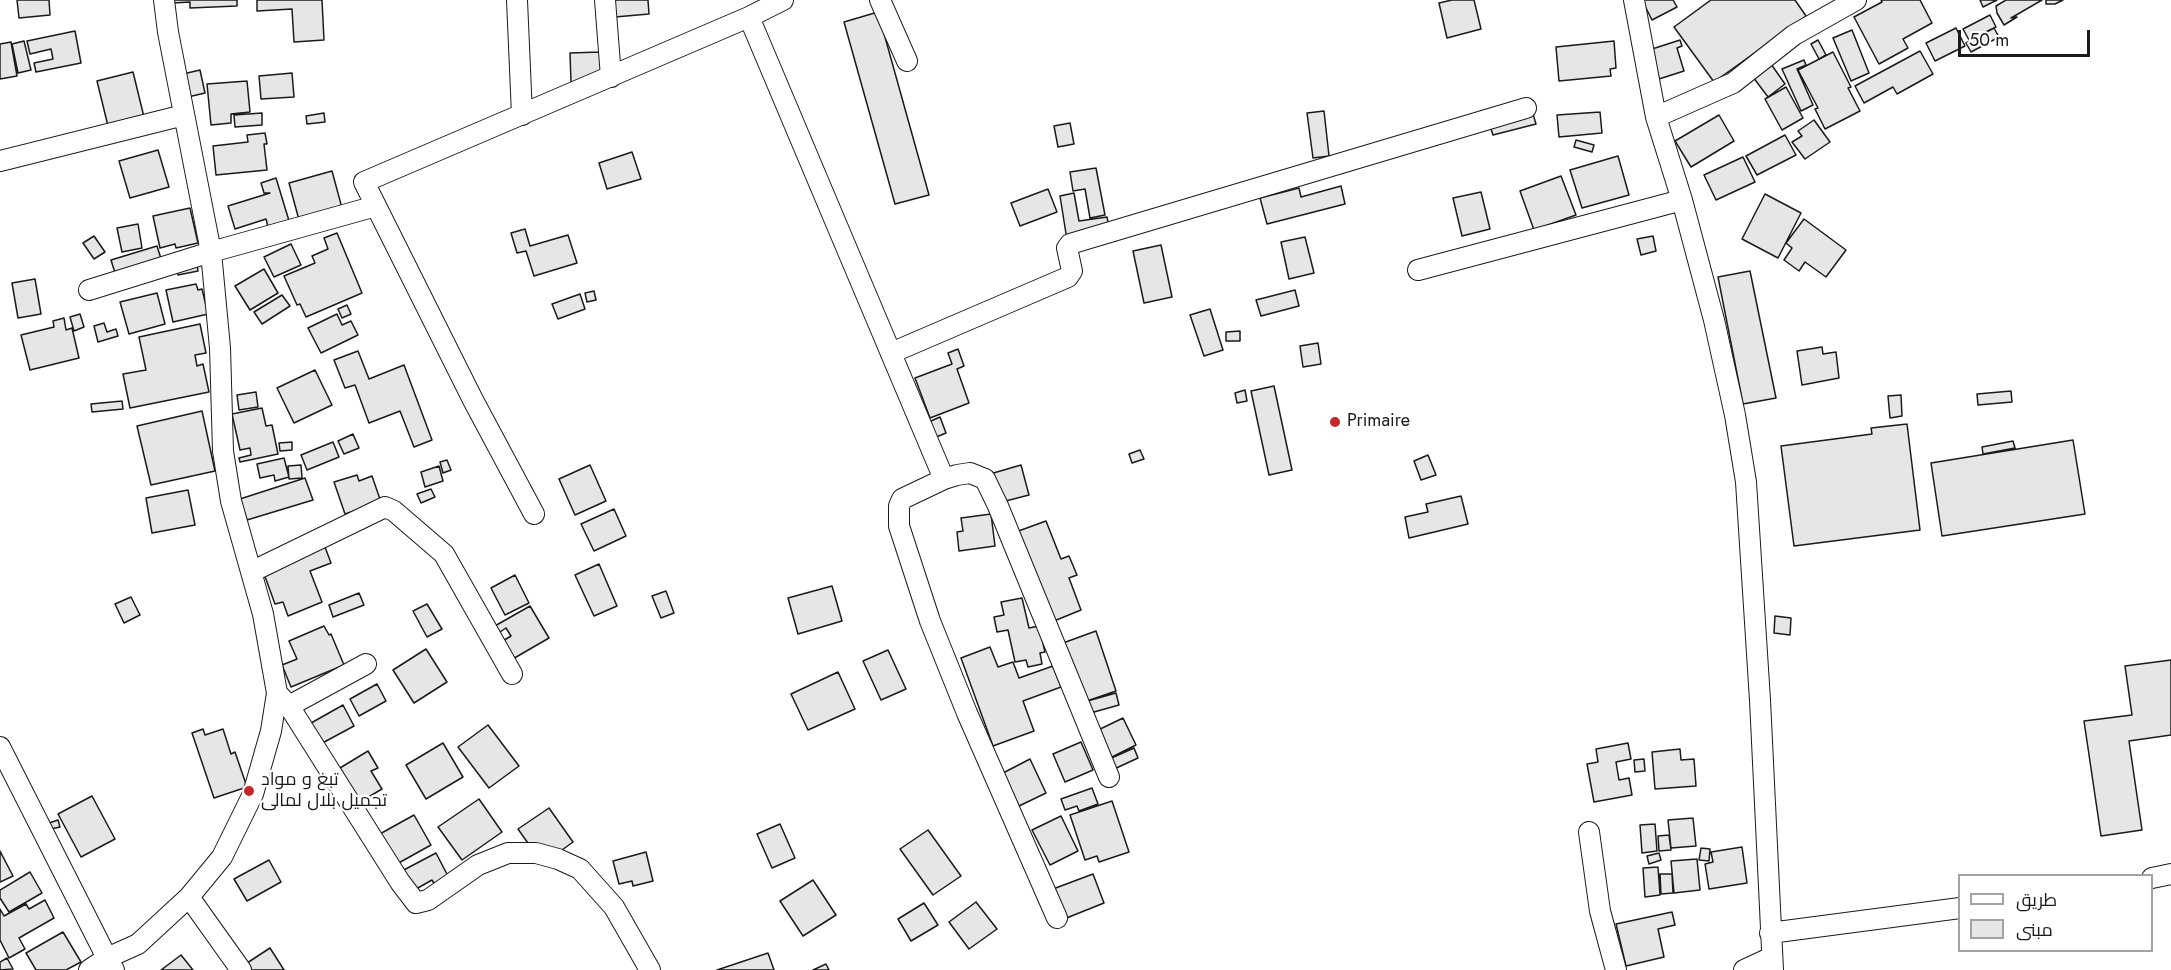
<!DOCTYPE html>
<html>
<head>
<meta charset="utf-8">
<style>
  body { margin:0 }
  #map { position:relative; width:2171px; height:970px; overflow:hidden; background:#fff; font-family:Jost,Cairo,sans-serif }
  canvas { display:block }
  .legend { position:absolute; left:1958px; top:874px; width:195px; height:78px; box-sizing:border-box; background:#fff; border:2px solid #a3a3a3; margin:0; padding:8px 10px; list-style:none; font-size:18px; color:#1a1a1a }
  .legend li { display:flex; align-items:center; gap:12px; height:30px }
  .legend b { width:30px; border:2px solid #a3a3a3 }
  .scale { position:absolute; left:1958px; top:30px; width:132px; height:27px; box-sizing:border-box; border:3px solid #1a1a1a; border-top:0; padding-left:8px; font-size:18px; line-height:21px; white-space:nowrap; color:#1a1a1a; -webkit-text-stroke:4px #fff; paint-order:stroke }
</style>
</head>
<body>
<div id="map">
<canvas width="2171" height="970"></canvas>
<ul class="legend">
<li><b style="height:8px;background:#fff"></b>طريق</li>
<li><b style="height:16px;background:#e6e6e6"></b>مبنى</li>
</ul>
<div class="scale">50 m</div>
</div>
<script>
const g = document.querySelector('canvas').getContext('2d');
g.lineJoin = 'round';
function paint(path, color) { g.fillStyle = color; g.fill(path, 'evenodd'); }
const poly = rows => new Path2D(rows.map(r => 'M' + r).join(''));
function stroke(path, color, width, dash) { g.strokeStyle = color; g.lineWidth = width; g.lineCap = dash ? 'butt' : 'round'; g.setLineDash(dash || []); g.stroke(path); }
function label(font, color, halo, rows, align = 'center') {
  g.font = font + ' Jost,Cairo,sans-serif'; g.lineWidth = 4.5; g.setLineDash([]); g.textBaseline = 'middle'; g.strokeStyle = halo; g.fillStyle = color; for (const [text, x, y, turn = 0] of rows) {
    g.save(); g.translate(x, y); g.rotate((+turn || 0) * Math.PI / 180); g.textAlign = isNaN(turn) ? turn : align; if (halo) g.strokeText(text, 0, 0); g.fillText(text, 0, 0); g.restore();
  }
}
const building = poly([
  [17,0,49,0,50,15,19,18,17,0],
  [173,0,237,0,237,6,190,8,190,2,173,3,173,0],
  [257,0,322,0,324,40,294,42,292,9,257,11,257,0],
  [614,0,648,0,649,14,615,17,614,0],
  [1452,0,1474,0,1481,29,1447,38,1439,3,1452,0],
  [1642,0,1673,0,1677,7,1652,20,1642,0],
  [1711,0,1795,0,1806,16,1714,82,1674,27,1711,0],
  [1881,0,1920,0,1932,23,1903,39,1908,48,1879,64,1854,17,1882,2,1881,0],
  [1980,0,1997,0,1983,7,1980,0],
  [2006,0,2042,0,2011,18,2017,17,2004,25,1997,13,1996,6,2006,0],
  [2046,0,2063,0,2055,4,2046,4,2046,0],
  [878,12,929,195,895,204,844,22,878,12],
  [1990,15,1996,27,1969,40,1963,29,1990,15],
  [1956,28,1965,46,1935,61,1926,43,1956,28],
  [1994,28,1999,37,1971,52,1966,43,1994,28],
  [1852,30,1869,73,1851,81,1833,38,1852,30],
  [75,31,81,63,36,72,34,63,53,59,51,49,30,54,27,41,75,31],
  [1680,40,1682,46,1677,48,1684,71,1659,79,1649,50,1680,40],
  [1818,40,1826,55,1819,59,1811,44,1818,40],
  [24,41,31,70,18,73,12,44,24,41],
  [1614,41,1616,68,1610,69,1611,76,1559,81,1556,47,1614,41],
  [11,42,17,76,0,79,0,44,11,42],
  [1920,51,1933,74,1897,94,1893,87,1864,103,1855,86,1920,51],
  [600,52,601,71,571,83,570,53,600,52],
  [1833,52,1851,87,1848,88,1860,111,1825,129,1815,109,1818,108,1798,70,1833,52],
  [1804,60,1806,65,1797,69,1813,105,1801,111,1782,69,1804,60],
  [1771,64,1785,84,1768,97,1753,77,1771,64],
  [200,70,205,93,188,97,183,74,200,70],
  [133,72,144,117,108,126,97,81,133,72],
  [292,73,294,97,261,99,259,76,292,73],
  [247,81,250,112,231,114,231,123,211,125,207,84,247,81],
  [1786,87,1803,118,1782,130,1765,99,1786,87],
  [1324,111,1329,156,1313,158,1307,113,1324,111],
  [1600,112,1602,133,1559,137,1557,115,1600,112],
  [262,113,262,125,235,127,234,115,262,113],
  [324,113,325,122,307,124,306,116,324,113],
  [1533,114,1536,124,1493,135,1490,126,1533,114],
  [1719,115,1734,141,1691,167,1675,141,1719,115],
  [1814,120,1830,142,1805,159,1792,142,1802,136,1798,131,1814,120],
  [1070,123,1074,144,1058,147,1054,126,1070,123],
  [265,133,267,144,264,144,267,170,216,175,213,146,248,142,247,135,265,133],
  [1785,135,1796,155,1757,175,1746,156,1785,135],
  [1576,140,1594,145,1592,152,1574,147,1576,140],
  [158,150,169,187,130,198,119,161,158,150],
  [632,152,641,179,607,189,599,163,632,152],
  [1618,156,1629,195,1582,208,1570,170,1618,156],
  [1743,157,1755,182,1716,200,1704,175,1743,157],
  [1096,168,1105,215,1090,218,1085,189,1073,191,1070,172,1096,168],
  [332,171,342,208,299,220,289,183,332,171],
  [1561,176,1576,215,1534,230,1520,191,1561,176],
  [276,178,290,224,269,231,266,219,235,229,228,206,270,193,264,193,261,183,276,178],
  [1341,186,1345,204,1267,224,1260,198,1299,188,1301,197,1341,186],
  [1048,189,1057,212,1020,226,1011,203,1048,189],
  [1481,192,1490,229,1462,236,1453,198,1481,192],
  [1074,193,1079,221,1107,217,1110,233,1067,240,1060,196,1074,193],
  [1765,194,1801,213,1778,258,1742,239,1765,194],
  [190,208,198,243,176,248,175,244,160,248,153,216,190,208],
  [1804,219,1846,250,1826,277,1805,262,1799,271,1784,260,1792,248,1786,243,1804,219],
  [138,224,142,248,122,252,117,228,138,224],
  [525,229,530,246,568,235,577,263,534,276,526,251,517,253,511,233,525,229],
  [337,233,362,293,306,317,300,304,297,305,284,276,315,263,312,256,328,249,324,238,337,233],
  [94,236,105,252,94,259,83,243,94,236],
  [1653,236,1656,251,1641,255,1637,239,1653,236],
  [1305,237,1314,273,1289,279,1281,242,1305,237],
  [291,244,301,265,274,277,264,257,291,244],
  [1161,245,1172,297,1144,303,1133,251,1161,245],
  [157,246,162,262,116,276,111,260,157,246],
  [197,264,198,271,178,275,177,268,197,264],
  [264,269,278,293,250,310,235,286,264,269],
  [1750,271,1776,398,1743,404,1718,277,1750,271],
  [35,279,41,314,18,318,12,283,35,279],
  [196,284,198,290,202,289,208,314,173,322,166,290,196,284],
  [1295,290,1299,306,1261,316,1256,300,1295,290],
  [594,291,596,300,587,302,585,293,594,291],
  [157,293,165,324,129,334,120,302,157,293],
  [580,294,585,309,558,319,552,304,580,294],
  [282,295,290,306,262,324,254,312,282,295],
  [347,305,351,314,342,318,338,309,347,305],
  [1210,309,1223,350,1204,356,1190,315,1210,309],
  [80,314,84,327,74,331,70,317,80,314],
  [337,314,342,325,351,321,358,335,321,353,308,328,337,314],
  [64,318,66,330,72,328,79,358,30,370,21,335,54,327,53,321,64,318],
  [104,323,107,332,116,329,118,336,98,342,94,326,104,323],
  [200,324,206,353,195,355,197,366,203,364,209,392,130,408,123,374,146,370,139,337,200,324],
  [1240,331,1240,341,1226,341,1226,332,1240,331],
  [1318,343,1321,364,1303,367,1300,346,1318,343],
  [1822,347,1823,354,1836,352,1839,378,1802,385,1797,351,1822,347],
  [958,349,964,366,957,369,969,403,930,418,915,378,952,364,948,353,958,349],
  [358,351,369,379,404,365,432,440,414,447,400,411,369,423,355,385,345,388,334,360,358,351],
  [315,370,332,405,294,423,277,388,315,370],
  [1274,386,1292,470,1269,475,1251,391,1274,386],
  [1245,390,1247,401,1237,403,1235,393,1245,390],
  [2011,391,2012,402,1978,405,1977,394,2011,391],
  [256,392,258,407,239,410,237,395,256,392],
  [1901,395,1902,416,1890,418,1888,396,1901,395],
  [122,401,123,409,92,412,91,404,122,401],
  [262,408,266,426,272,425,278,454,240,462,239,458,251,455,250,448,240,450,232,414,262,408],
  [202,411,215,471,151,485,137,426,202,411],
  [940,417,946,433,929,440,922,425,940,417],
  [1907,424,1920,530,1794,546,1781,446,1872,434,1871,428,1907,424],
  [353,434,359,448,344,454,338,441,353,434],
  [2073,440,2085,514,1942,536,1931,463,2073,440],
  [2013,441,2015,448,1983,454,1982,447,2013,441],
  [292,442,292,450,280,451,279,443,292,442],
  [333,442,339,457,307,470,301,455,333,442],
  [1140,450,1144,459,1132,463,1129,454,1140,450],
  [1428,455,1436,475,1421,480,1414,461,1428,455],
  [284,458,289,477,275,481,274,475,260,478,257,464,284,458],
  [447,460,451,470,443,473,440,462,447,460],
  [301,465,302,478,289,479,288,466,301,465],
  [590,465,606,501,575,515,559,479,590,465],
  [1021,465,1029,495,998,503,990,474,1021,465],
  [439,466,443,481,425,487,421,472,439,466],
  [357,475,359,481,372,476,381,502,345,514,334,482,357,475],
  [305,478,313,500,247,520,240,499,305,478],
  [431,489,435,497,421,503,417,494,431,489],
  [188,490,195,525,152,533,146,498,188,490],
  [1461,496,1468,524,1409,538,1405,517,1428,512,1426,504,1461,496],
  [614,509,626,536,594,551,581,524,614,509],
  [991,514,995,546,959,551,957,532,963,531,961,518,991,514],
  [1046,521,1061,559,1069,556,1077,575,1069,578,1081,610,1049,623,1013,533,1046,521],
  [325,547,331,563,310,571,322,602,288,616,283,602,275,604,263,571,325,547],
  [599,564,617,606,594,616,575,575,599,564],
  [515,575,529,603,505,615,491,588,515,575],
  [832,586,842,621,798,634,788,598,832,586],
  [666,591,674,613,661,618,652,596,666,591],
  [359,593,364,605,333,617,329,605,359,593],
  [131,597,140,615,124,623,115,604,131,597],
  [1022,598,1029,628,1039,626,1045,652,1040,653,1042,664,1028,667,1026,660,1015,662,1008,630,997,632,994,617,1004,615,1001,602,1022,598],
  [427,604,442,629,427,637,413,611,427,604],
  [530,606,549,638,511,660,501,642,511,636,506,628,497,634,493,627,530,606],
  [1775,616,1791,618,1790,635,1774,633,1775,616],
  [324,626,329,635,331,634,344,665,291,687,282,665,297,659,289,641,324,626],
  [1096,631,1116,691,1087,701,1074,665,1072,666,1063,643,1096,631],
  [990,647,998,667,1013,662,1019,678,1053,666,1061,687,1023,701,1034,731,993,746,961,658,990,647],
  [426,649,447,682,414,703,393,670,426,649],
  [888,650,906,689,881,700,863,661,888,650],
  [2171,660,2171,735,2129,741,2142,830,2101,836,2084,721,2132,715,2125,666,2171,660],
  [838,672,855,709,808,730,791,694,838,672],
  [377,684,386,701,359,716,350,699,377,684],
  [1116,693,1119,705,1087,714,1084,702,1116,693],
  [343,705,354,726,315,747,304,727,343,705],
  [1123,718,1136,745,1108,759,1094,732,1123,718],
  [488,725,519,766,489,788,458,747,488,725],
  [203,729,205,735,223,729,231,754,235,752,247,787,214,798,192,733,203,729],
  [1081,742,1093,770,1065,782,1053,754,1081,742],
  [443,743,463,777,426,799,406,765,443,743],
  [1628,743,1631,759,1616,762,1619,780,1629,778,1632,795,1594,802,1587,764,1598,762,1596,749,1628,743],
  [1134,748,1138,758,1112,770,1107,760,1134,748],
  [1680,749,1681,760,1694,759,1696,786,1655,789,1652,752,1680,749],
  [368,751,378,768,371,771,382,789,360,802,340,768,368,751],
  [1030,759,1046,793,1019,806,1003,773,1030,759],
  [1644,759,1645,771,1635,772,1634,760,1644,759],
  [1092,788,1098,804,1079,811,1077,806,1065,810,1061,799,1092,788],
  [92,796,115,839,81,857,58,814,92,796],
  [479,799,502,832,462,860,438,827,479,799],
  [1112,801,1129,852,1099,862,1097,856,1085,860,1070,815,1112,801],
  [549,808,573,842,555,855,530,846,518,829,549,808],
  [414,815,431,845,395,865,378,835,414,815],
  [1061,816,1078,851,1050,865,1032,830,1061,816],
  [1693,818,1696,846,1671,848,1668,820,1693,818],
  [58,820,60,827,51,829,49,823,58,820],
  [780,824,795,858,772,868,757,834,780,824],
  [1655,824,1657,851,1642,853,1640,825,1655,824],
  [928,830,961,876,933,895,900,849,928,830],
  [1669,835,1671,850,1659,851,1658,836,1669,835],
  [1742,847,1747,883,1709,889,1705,864,1713,862,1711,852,1742,847],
  [1701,848,1710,849,1709,861,1699,860,1701,848],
  [0,851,13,876,0,882,0,851],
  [646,852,653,881,633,886,632,881,619,884,613,861,646,852],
  [436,853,449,878,435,885,432,880,409,893,398,873,436,853],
  [1659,853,1661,860,1649,864,1647,856,1659,853],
  [1697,859,1700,890,1674,893,1671,861,1697,859],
  [269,860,281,882,247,901,234,879,269,860],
  [1658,867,1660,895,1645,897,1643,868,1658,867],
  [30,872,42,893,9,912,0,898,0,890,30,872],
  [1093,874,1104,903,1064,919,1053,889,1093,874],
  [1660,874,1672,874,1673,893,1661,894,1660,874],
  [813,880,836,915,803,936,780,901,813,880],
  [45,900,54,918,19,938,25,949,9,958,0,940,0,909,4,916,26,904,29,909,45,900],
  [976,902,997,929,969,949,949,922,976,902],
  [924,903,938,925,911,941,898,919,924,903],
  [1672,912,1675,925,1658,929,1664,957,1626,966,1616,924,1672,912],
  [63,932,81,962,66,970,36,970,26,953,63,932],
  [270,948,284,970,247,970,244,965,270,948],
  [768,953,774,970,717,970,768,953],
  [181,955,193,970,161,970,181,955],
  [7,958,13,969,0,970,0,962,7,958],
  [826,964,829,970,813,970,826,964]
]);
paint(building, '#e6e6e6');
stroke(building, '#1a1a1a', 1.5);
const minor = poly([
  [517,0,522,115],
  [605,0,611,77],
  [880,0,907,61],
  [1634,0,1656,117,1682,200,1714,320,1735,415,1746,482,1760,700,1773,970],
  [749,17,783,0],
  [1656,117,1733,83,1794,35,1856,0],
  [0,161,184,115],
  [1418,270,1682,200],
  [89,290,211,252,376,206],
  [891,353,1068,277,1072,271,1067,248,1070,244,1526,108],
  [534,514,473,400,364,182,749,17,944,479],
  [251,572,385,507,394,511,444,554,512,674],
  [277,693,289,706,400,882,416,903,428,900,478,865,508,853,536,853,558,859,580,869,614,907,650,970],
  [289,706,366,664],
  [0,747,107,958,89,970],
  [1589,832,1600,911,1616,970],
  [2152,878,2171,874],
  [189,897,241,970],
  [1057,918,967,713,930,621,899,526,899,506,902,499,944,479,957,475,970,473,985,479,998,506,1109,777],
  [1770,933,1960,908],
  [114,970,107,958,138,944,189,897,222,857,253,794,271,731,277,693,263,614,231,501,223,451,220,348,211,252,168,32,164,0],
  [1744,970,1772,957]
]);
stroke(minor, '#1a1a1a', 22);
stroke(minor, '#fff', 20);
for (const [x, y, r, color] of [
  [1335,422,6,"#c62828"],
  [249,791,6,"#c62828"]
]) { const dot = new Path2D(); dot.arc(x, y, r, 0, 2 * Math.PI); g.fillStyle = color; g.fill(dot); stroke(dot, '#fff', 2); }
label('18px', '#1a1a1a', '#fff', [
  ["Primaire",1347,422],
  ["تبغ و مواد",261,781],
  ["تجميل بلال لمالى",261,802]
], 'left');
</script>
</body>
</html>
